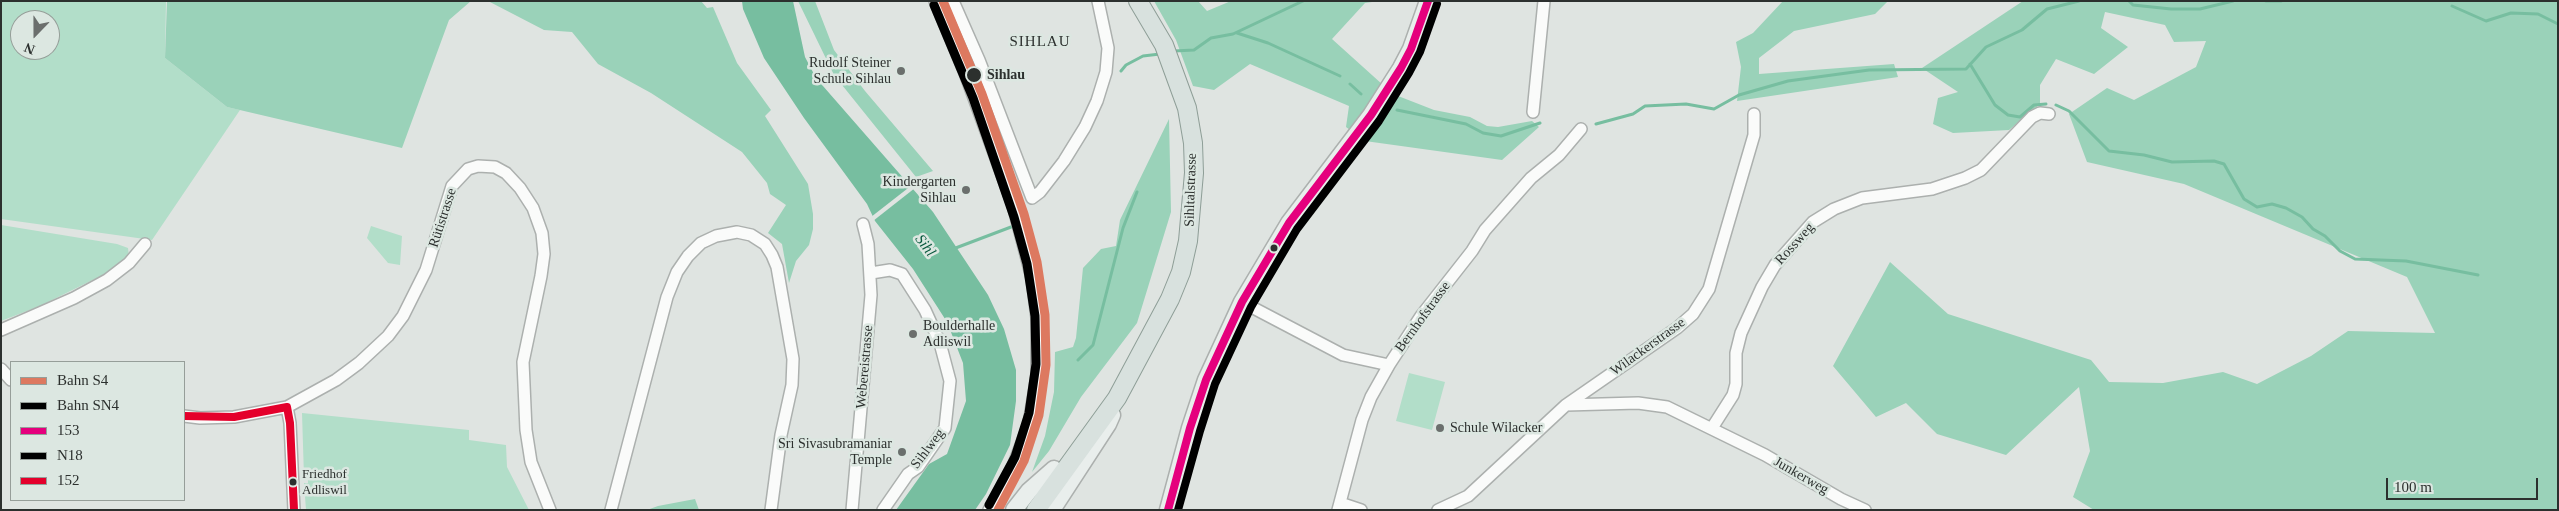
<!DOCTYPE html>
<html>
<head>
<meta charset="utf-8">
<style>
  body { margin:0 }
  #map { position:relative; width:2559px; height:511px; overflow:hidden; background:#dfe4e1; font-family:"Times New Roman",serif }
  canvas { display:block }
  .frame { position:absolute; inset:0; border:2px solid #2c302e; pointer-events:none }
  .legend { position:absolute; left:10px; top:361px; width:175px; height:140px; box-sizing:border-box; background:#dce7e1; border:1px solid #969e99; margin:0; padding:6px 9px; list-style:none; font-size:15px; color:#2c302e }
  .legend li { display:flex; align-items:center; gap:10px; height:25px }
  .legend b { width:25px; border:1px solid #969e99 }
  .north { position:absolute; left:10px; top:10px; width:50px; height:50px; box-sizing:border-box; background:#dce7e1; border:1px solid #969e99; border-radius:50%; rotate:202deg; font-size:14px; font-weight:700; line-height:20px; text-align:center; color:#2c302e }
  .north::after { content:''; display:block; margin:auto; width:18px; height:22px; background:#6b6f6d; clip-path:polygon(50% 0,100% 100%,50% 72%,0 100%) }
  .scale { position:absolute; left:2386px; top:478px; width:152px; height:22px; box-sizing:border-box; border:2px solid #2c302e; border-top:0; padding-left:6px; font-size:15px; line-height:18px; white-space:nowrap; color:#2c302e; -webkit-text-stroke:4px #dce7e1; paint-order:stroke }
</style>
</head>
<body>
<div id="map">
<canvas width="2559" height="511"></canvas>
<div class="frame"></div>
<ul class="legend">
<li><b style="height:6px;background:#dd7960"></b>Bahn S4</li>
<li><b style="height:6px;background:#000"></b>Bahn SN4</li>
<li><b style="height:6px;background:#e5007d"></b>153</li>
<li><b style="height:6px;background:#000"></b>N18</li>
<li><b style="height:6px;background:#e4002b"></b>152</li>
</ul>
<div class="north">N</div>
<div class="scale">100 m</div>
</div>
<script>
const g = document.querySelector('canvas').getContext('2d');
g.lineJoin = 'round';
function paint(path, color) { g.fillStyle = color; g.fill(path, 'evenodd'); }
const poly = rows => new Path2D(rows.map(r => 'M' + r).join(''));
function stroke(path, color, width, dash) { g.strokeStyle = color; g.lineWidth = width; g.lineCap = dash ? 'butt' : 'round'; g.setLineDash(dash || []); g.stroke(path); }
function label(font, color, halo, rows, align = 'center') {
  g.font = font + ' "Times New Roman",serif'; g.lineWidth = 5; g.setLineDash([]); g.textBaseline = 'middle'; g.strokeStyle = halo; g.fillStyle = color; for (const [text, x, y, turn = 0] of rows) {
    g.save(); g.translate(x, y); g.rotate((+turn || 0) * Math.PI / 180); g.textAlign = isNaN(turn) ? turn : align; if (halo) g.strokeText(text, 0, 0); g.fillText(text, 0, 0); g.restore();
  }
}
paint(poly([
  [1,1,166,1,165,58,227,107,240,110,152,240,1,219],
  [20,20,50,20,50,50,20,50],
  [1,225,117,244,128,248,129,257,123,265,40,306,1,321],
  [371,226,402,236,400,265,388,263,367,238],
  [1409,373,1445,382,1432,430,1396,421],
  [302,413,469,430,469,440,506,445,507,467,529,510,306,510,304,483,308,483,308,478,304,477]
]), '#b2dec9');
paint(poly([
  [167,1,471,1,449,20,402,148,227,107,165,58],
  [488,1,701,1,707,8,713,7,737,63,771,110,765,116,808,184,813,214,813,229,809,245,796,261,789,283,782,244,768,233,786,205,770,194,767,183,742,152,651,93,598,64,572,32,544,30],
  [798,1,815,1,834,50,865,91,933,171,916,177,834,75],
  [1154,1,1198,1,1207,11,1231,1,1379,1,1365,3,1332,39,1393,94,1434,110,1470,117,1487,126,1498,127,1532,121,1539,127,1502,160,1365,141,1346,127,1349,106,1250,64,1214,90,1193,86,1176,40],
  [1783,1,1888,1,1875,14,1794,31,1759,58,1759,74,1894,64,1898,77,1737,101,1741,67,1736,42,1753,33],
  [2023,1,2558,1,2558,510,2094,510,2073,497,2090,451,2079,387,2006,455,1937,434,1906,403,1876,417,1833,366,1890,262,1948,314,2091,360,2109,382,2163,383,2223,372,2257,384,2311,356,2348,331,2435,333,2407,277,2184,184,2087,162,2069,114,2107,88,2134,100,2196,67,2206,41,2174,42,2165,25,2105,12,2101,28,2128,47,2094,74,2056,59,2040,85,2040,104,2009,130,1953,133,1933,124,1938,98,1958,92,1922,68],
  [1169,119,1171,212,1137,323,1081,397,1049,451,1032,472,1045,436,1054,392,1055,352,1073,347,1076,338,1083,268,1101,249,1116,246,1120,220],
  [695,499,699,510,647,510,658,506]
]), '#9ad2b9');
paint(poly([
  [742,1,793,1,805,57,816,78,933,212,988,295,1004,329,1016,370,1016,401,1010,445,986,494,975,510,896,510,929,464,947,454,966,401,963,363,947,322,913,269,875,221,867,204,804,118,764,58,743,9]
]), '#77bea0');
paint(poly([
  [912,185,915,188,873,221,871,217]
]), '#dfe4e1');
stroke(poly([
  [2129,1,2133,5,2171,9,2200,9,2233,1],
  [2266,1,2281,1],
  [2452,6,2486,21,2511,13,2538,14,2558,24],
  [1237,33,1268,43,1340,76],
  [1174,51,1194,50,1211,38,1233,34,1303,1],
  [1970,64,1995,105,2008,115,2020,117,2034,105,2046,104],
  [1121,71,1126,65,1143,56,1160,54],
  [1350,84,1361,94],
  [2056,105,2069,111,2109,151,2144,155,2172,162,2214,161,2224,164,2244,199,2257,207,2272,204,2286,208,2302,217,2313,229,2325,236,2340,251,2355,259,2406,261,2478,275],
  [1397,110,1466,124,1483,133,1501,136,1540,123],
  [1596,124,1633,114,1645,106,1686,104,1714,109,1739,95,1788,81,1869,70,1966,69,1986,47,2022,30,2047,9,2079,1],
  [953,249,1011,227],
  [1078,360,1093,345,1123,228,1137,192]
]), '#77bea0', 3);
const minor = poly([
  [935,1,965,73,1013,205,1032,278,1037,318,1037,376,1029,424,1011,472,989,510],
  [953,1,979,60,1032,198,1040,192,1064,161,1085,127,1097,101,1106,72,1108,48,1098,1],
  [1533,112,1544,1],
  [871,273,890,270,902,274,925,310,940,343,950,381,945,428,918,467,908,474,883,510],
  [1242,302,1343,355,1389,365],
  [1,330,74,298,107,280,129,263,145,244],
  [1,369,11,380],
  [1566,405,1638,403,1667,407,1765,455,1841,499,1865,510],
  [287,407,290,423,294,510],
  [184,416,200,418,234,417,287,407,336,380,359,363,388,336,403,316,426,270,452,186,468,169,478,166,495,167,506,173,520,188,533,208,542,233,544,254,541,276,523,362,526,430,531,462,550,510],
  [1712,428,1733,395,1736,384,1736,353,1741,333,1762,287,1775,265,1813,222,1834,209,1862,198,1932,189,1965,178,1981,170,2032,117,2040,113,2049,114],
  [1340,503,1361,510],
  [611,510,667,297,677,272,688,256,701,243,716,236,737,232,751,235,765,244,772,255,777,267,793,359,792,385,781,435,771,510],
  [852,510,871,295,868,244,863,224],
  [1338,510,1362,420,1371,397,1389,365,1421,316,1472,251,1485,230,1531,178,1559,155,1581,129],
  [1438,510,1468,496,1566,405,1677,328,1693,314,1709,289,1754,135,1754,114]
]);
const secondary = poly([
  [1014,510,1029,491,1054,469],
  [1052,510,1108,424,1112,415],
  [1168,510,1190,428,1206,380,1242,302,1289,223,1371,115,1401,68,1411,49,1428,1]
]);
const primary = poly([
  [1036,510,1117,398,1170,299,1181,272,1188,241,1194,173,1193,143,1187,108,1164,45,1138,1]
]);
stroke(minor, '#acb0ae', 14);
stroke(secondary, '#acb0ae', 19);
stroke(primary, '#8e9e97', 20);
stroke(minor, '#fafbfa', 11);
stroke(secondary, '#e9eeec', 16);
stroke(primary, '#d8e1de', 18);
stroke(poly([
  [1168,510,1190,428,1206,380,1242,302,1289,223,1371,115,1401,68,1411,49,1428,1]
]), '#e5007d', 8);
stroke(poly([
  [1178,510,1200,431,1215,384,1251,307,1297,229,1379,121,1409,73,1420,52,1437,4]
]), '#000', 8);
stroke(poly([
  [287,407,290,423,294,510],
  [184,416,234,417,287,407]
]), '#e4002b', 8);
stroke(poly([
  [943,1,982,94,1024,214,1037,262,1045,315,1046,365,1039,415,1024,461,998,510]
]), '#dd7960', 9);
stroke(poly([
  [934,5,973,98,1014,217,1027,264,1035,316,1036,364,1029,413,1015,457,989,505]
]), '#000', 9);
for (const [x, y, r, color] of [
  [901,71,5,"#6b6f6d"],
  [974,75,8,"#2c302e"],
  [966,190,5,"#6b6f6d"],
  [1274,248,4.5,"#2c302e"],
  [913,334,5,"#6b6f6d"],
  [1440,428,5,"#6b6f6d"],
  [902,452,5,"#6b6f6d"],
  [293,482,4.5,"#2c302e"]
]) { const dot = new Path2D(); dot.arc(x, y, r, 0, 2 * Math.PI); g.fillStyle = color; g.fill(dot); stroke(dot, '#dce7e1', 2); }
label('13px', '#2c302e', '#dce7e1', [
  ["Friedhof",302,475],
  ["Adliswil",302,491]
], 'left');
label('14px', '#2c302e', '#dce7e1', [
  ["Rudolf Steiner",891,63],
  ["Schule Sihlau",891,79],
  ["Kindergarten",956,182],
  ["Sihlau",956,198],
  ["Boulderhalle",923,326,"left"],
  ["Adliswil",923,342,"left"],
  ["Schule Wilacker",1450,428,"left"],
  ["Sri Sivasubramaniar",892,444],
  ["Temple",892,460]
], 'right');
label('bold 14px', '#2c302e', '#dce7e1', [
  ["Sihlau",987,75]
], 'left');
label('14px', '#2c302e', '#dce7e1', [
  ["Sihltalstrasse",1191,190,-88],
  ["Rütistrasse",443,218,-72],
  ["Rossweg",1795,244,-48],
  ["Bernhofstrasse",1423,317,-54],
  ["Wilackerstrasse",1648,347,-36],
  ["Webereistrasse",865,367,-85],
  ["Sihlweg",928,449,-53],
  ["Junkerweg",1801,476,30]
]);
g.letterSpacing = '1px';
label('15px', '#2c302e', '#dce7e1', [
  ["SIHLAU",1040,42]
]);
g.letterSpacing = '0px';
label('italic 15px', '#09593e', '#dce7e1', [
  ["Sihl",925,246,53]
]);
</script>
</body>
</html>
